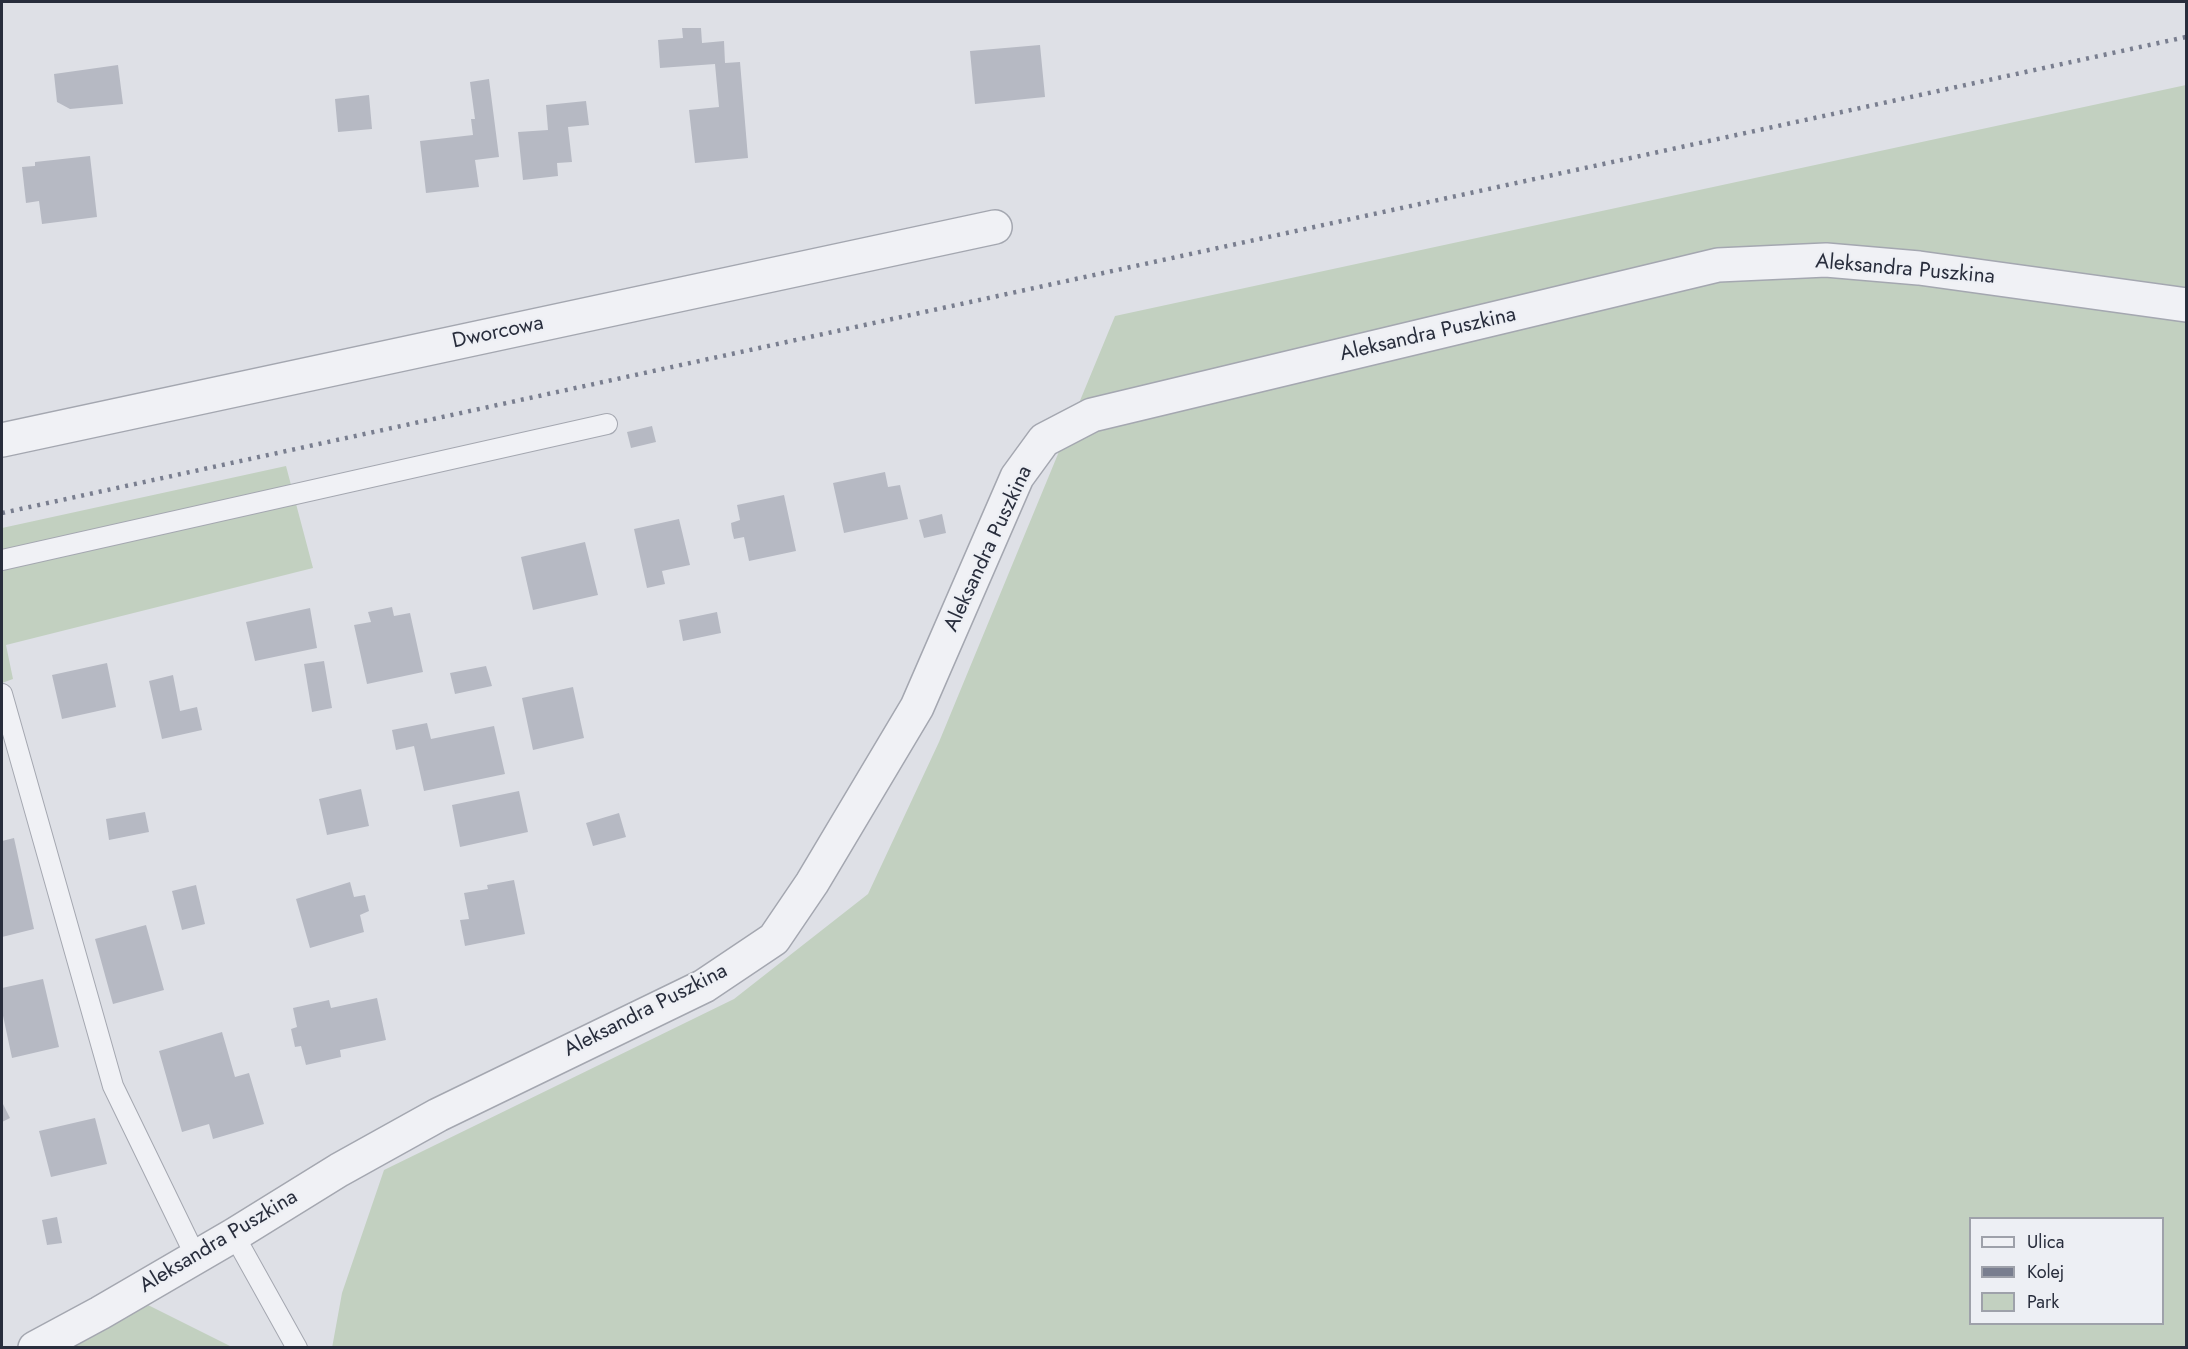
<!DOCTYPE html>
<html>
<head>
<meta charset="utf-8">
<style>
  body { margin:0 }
  #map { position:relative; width:2188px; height:1349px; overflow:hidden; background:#dee0e6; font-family:Jost,sans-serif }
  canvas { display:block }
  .frame { position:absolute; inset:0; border:3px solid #282d3c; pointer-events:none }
  .legend { position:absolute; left:1969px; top:1217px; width:195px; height:108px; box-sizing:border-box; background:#edeff4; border:2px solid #9ea1aa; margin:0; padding:8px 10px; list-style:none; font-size:18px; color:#282d3c }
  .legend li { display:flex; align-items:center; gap:12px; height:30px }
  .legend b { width:30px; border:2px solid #9ea1aa }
</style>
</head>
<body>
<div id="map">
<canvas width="2188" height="1349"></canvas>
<div class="frame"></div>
<ul class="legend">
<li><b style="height:8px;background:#f0f1f5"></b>Ulica</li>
<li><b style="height:8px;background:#797e8f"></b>Kolej</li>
<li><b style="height:16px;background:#c2d0c0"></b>Park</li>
</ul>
</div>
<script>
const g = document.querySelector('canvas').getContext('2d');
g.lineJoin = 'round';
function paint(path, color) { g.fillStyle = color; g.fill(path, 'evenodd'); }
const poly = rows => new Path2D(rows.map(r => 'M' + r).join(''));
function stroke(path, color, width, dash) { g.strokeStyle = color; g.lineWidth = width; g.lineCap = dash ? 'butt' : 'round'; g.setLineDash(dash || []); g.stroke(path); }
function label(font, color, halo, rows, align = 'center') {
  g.font = font + ' Jost,sans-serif'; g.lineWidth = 4.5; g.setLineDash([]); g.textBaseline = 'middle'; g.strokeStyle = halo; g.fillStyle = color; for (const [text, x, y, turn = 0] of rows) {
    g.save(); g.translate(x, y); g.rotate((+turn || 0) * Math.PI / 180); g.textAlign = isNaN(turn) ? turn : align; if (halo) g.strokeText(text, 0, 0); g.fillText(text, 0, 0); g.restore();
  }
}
paint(poly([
  [2186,85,2186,1347,332,1348,342,1293,384,1170,734,999,868,894,939,742,1115,316],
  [1970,1218,2162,1218,2162,1324,1970,1324],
  [286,466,313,568,6,645,13,679,2,683,2,528],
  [148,1305,232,1347,58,1348]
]), '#c2d0c0');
paint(poly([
  [682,28,701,28,702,43,724,41,725,63,740,62,748,158,695,163,689,110,719,107,715,64,660,68,658,40,683,38],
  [1040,45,1045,97,975,104,970,51],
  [118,65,123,104,70,109,57,102,54,74],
  [489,79,499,157,475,160,479,187,426,193,420,141,473,135,471,119,475,119,470,82],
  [369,95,372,129,338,132,335,99],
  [586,101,589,125,568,127,572,162,557,163,558,176,523,180,518,132,548,130,546,105],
  [90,156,97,217,42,224,39,201,26,203,22,167,35,166,35,162],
  [652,426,656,442,631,448,627,432],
  [885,472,888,487,900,485,908,519,844,533,833,483],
  [784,495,796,551,749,561,744,537,734,539,732,531,731,523,740,520,737,505],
  [942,514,946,533,924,538,919,520],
  [679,519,690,565,662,571,665,584,647,588,634,529],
  [585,542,598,595,533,610,521,557],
  [392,607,394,616,410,613,423,672,367,684,354,625,371,622,368,612],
  [310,608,317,648,255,661,246,622],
  [717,612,721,633,683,641,679,620],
  [324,661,332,708,312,712,304,664],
  [107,663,116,707,62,719,52,675],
  [486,666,492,686,455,694,450,673],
  [173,675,180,711,197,707,202,730,162,739,149,681],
  [573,687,584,738,533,750,522,698],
  [427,723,431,739,494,726,505,774,424,791,414,746,396,750,392,730],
  [361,789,369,826,327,835,319,799],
  [519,791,528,832,460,847,452,805],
  [145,812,149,832,109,840,106,819],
  [619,813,626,837,593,846,586,823],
  [14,838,34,929,2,937,2,841],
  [514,880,525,934,465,946,460,920,469,919,464,893,488,889,487,885],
  [350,882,354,897,365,895,369,911,360,915,364,932,310,948,296,899],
  [196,885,205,924,182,930,172,891],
  [146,925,164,990,113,1004,95,939],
  [43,979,59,1047,12,1058,2,1011,2,988],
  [377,998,386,1040,340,1050,341,1057,306,1065,301,1046,295,1047,291,1029,297,1027,293,1008,329,1000,331,1008],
  [222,1032,235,1077,249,1073,264,1124,213,1139,209,1124,182,1132,159,1051],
  [2,1102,10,1118,2,1122],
  [95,1118,107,1164,51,1177,39,1131],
  [57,1217,62,1243,47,1245,42,1220]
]), '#b6b9c3');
const lane = poly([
  [2,560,607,424],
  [2,694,113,1086,196,1257],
  [234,1235,297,1348]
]);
const street = poly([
  [2,440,995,227],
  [35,1348,100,1313,234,1235,339,1170,438,1115,704,986,774,939,812,883,917,707,1017,477,1044,440,1092,415,1718,265,1826,260,1919,268,2186,305]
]);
stroke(lane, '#a4a7b0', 22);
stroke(street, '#a4a7b0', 36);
stroke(lane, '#f0f1f5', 20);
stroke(street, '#f0f1f5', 33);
stroke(poly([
  [2,513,2186,37]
]), '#797e8f', 4.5, [3, 6]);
label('21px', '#282d3c', '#edeff4', [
  ["Aleksandra Puszkina",1905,270,5],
  ["Dworcowa",498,333,-12],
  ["Aleksandra Puszkina",1428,335,-13],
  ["Aleksandra Puszkina",989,549,-65],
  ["Aleksandra Puszkina",646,1011,-27],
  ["Aleksandra Puszkina",219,1242,-31]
]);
</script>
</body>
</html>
